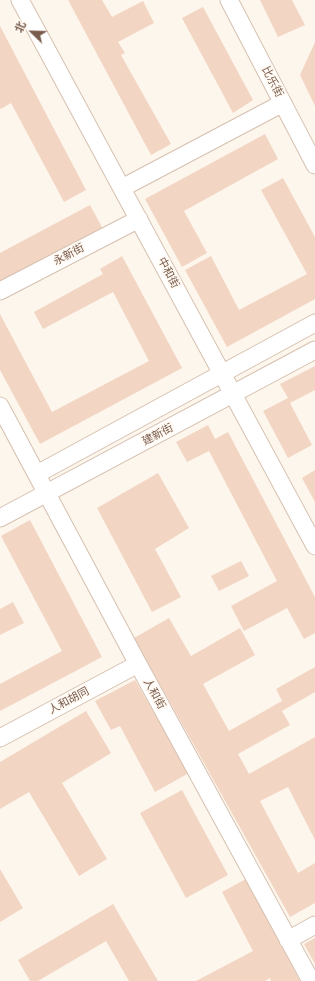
<!DOCTYPE html>
<html>
<head>
<meta charset="utf-8">
<style>
  body { margin:0 }
  #map { position:relative; width:315px; height:981px; overflow:hidden; background:#fdf6ec; font-family:Signika,"Noto Sans SC",sans-serif }
  canvas { display:block }
  .north { position:absolute; left:12px; top:12px; width:40px; height:40px; -webkit-text-stroke:3px #fffaf3; paint-order:stroke; rotate:293deg; font-size:11px; font-weight:700; line-height:16px; text-align:center; color:#7a5c4d }
  .north::after { content:''; display:block; margin:auto; width:14px; height:18px; background:#7a5c4d; clip-path:polygon(50% 0,100% 100%,50% 72%,0 100%) }
</style>
</head>
<body>
<div id="map">
<canvas width="315" height="981"></canvas>
<div class="north">北</div>
</div>
<script>
const g = document.querySelector('canvas').getContext('2d');
g.lineJoin = 'round';
function paint(path, color) { g.fillStyle = color; g.fill(path, 'evenodd'); }
const poly = rows => new Path2D(rows.map(r => 'M' + r).join(''));
function stroke(path, color, width, dash) { g.strokeStyle = color; g.lineWidth = width; g.lineCap = dash ? 'butt' : 'round'; g.setLineDash(dash || []); g.stroke(path); }
function label(font, color, halo, rows, align = 'center') {
  g.font = font + ' Signika,"Noto Sans SC",sans-serif'; g.lineWidth = 4; g.setLineDash([]); g.textBaseline = 'middle'; g.strokeStyle = halo; g.fillStyle = color; for (const [text, x, y, turn = 0] of rows) {
    g.save(); g.translate(x, y); g.rotate((+turn || 0) * Math.PI / 180); g.textAlign = isNaN(turn) ? turn : align; if (halo) g.strokeText(text, 0, 0); g.fillText(text, 0, 0); g.restore();
  }
}
paint(poly([
  [68,0,102,0,112,17,143,1,154,23,118,42,125,53,121,55,171,144,151,155],
  [260,0,292,0,305,25,278,37],
  [203,7,253,100,233,113,182,18],
  [0,26,86,190,64,202,11,103,1,109,0,108],
  [315,42,315,106,300,75],
  [265,134,278,159,184,211,207,253,182,267,145,199],
  [283,178,315,237,315,299,227,347,185,270,211,256,239,310,307,274,261,190],
  [90,205,103,229,0,283,0,253],
  [122,256,182,368,40,444,0,370,0,314,52,412,149,361,113,292,43,329,34,312,103,274,100,269],
  [315,366,315,390,290,403,312,445,288,458,263,411,288,398,280,384],
  [208,425,215,439,228,432,315,597,315,633,304,639,287,608,244,631,231,606,277,581,209,451,187,462,176,442],
  [315,470,315,502,302,478],
  [158,473,189,528,155,549,181,597,152,612,97,508],
  [30,520,102,657,0,711,0,684,62,651,1,536],
  [241,561,249,576,219,591,211,576],
  [13,602,24,623,0,635,0,609],
  [169,618,191,656,240,628,255,655,203,684,229,731,282,701,276,689,315,667,315,692,282,711,290,725,238,754,249,774,315,737,315,840,288,787,260,801,298,873,315,863,315,903,290,917,134,638],
  [135,680,189,773,155,792,120,726,111,730,95,701],
  [86,711,111,753,62,783,107,859,79,876,29,792,0,809,0,762],
  [182,790,228,875,186,898,140,813],
  [0,869,23,908,0,922],
  [246,879,300,981,271,981,270,978,265,981,196,981,253,951,222,892],
  [113,904,158,981,129,981,106,941,38,981,30,981,18,960],
  [315,938,315,964,304,944]
]), '#f3d5c3');
const secondary = poly([
  [20,0,315,546],
  [229,0,315,165],
  [122,188,283,103],
  [0,291,139,219],
  [0,406,138,664,311,981],
  [37,474,315,323],
  [0,518,315,350],
  [0,738,138,664],
  [288,940,315,925]
]);
stroke(secondary, '#d6c0b0', 19);
stroke(secondary, '#fff', 17);
label('11px', '#7a5c4d', '#fffaf3', [
  ["比乐街",272,82,62],
  ["永新街",69,255,-28],
  ["中和街",168,273,62],
  ["建新街",158,435,-28],
  ["人和街",154,694,61],
  ["人和胡同",69,701,-28]
]);
</script>
</body>
</html>
